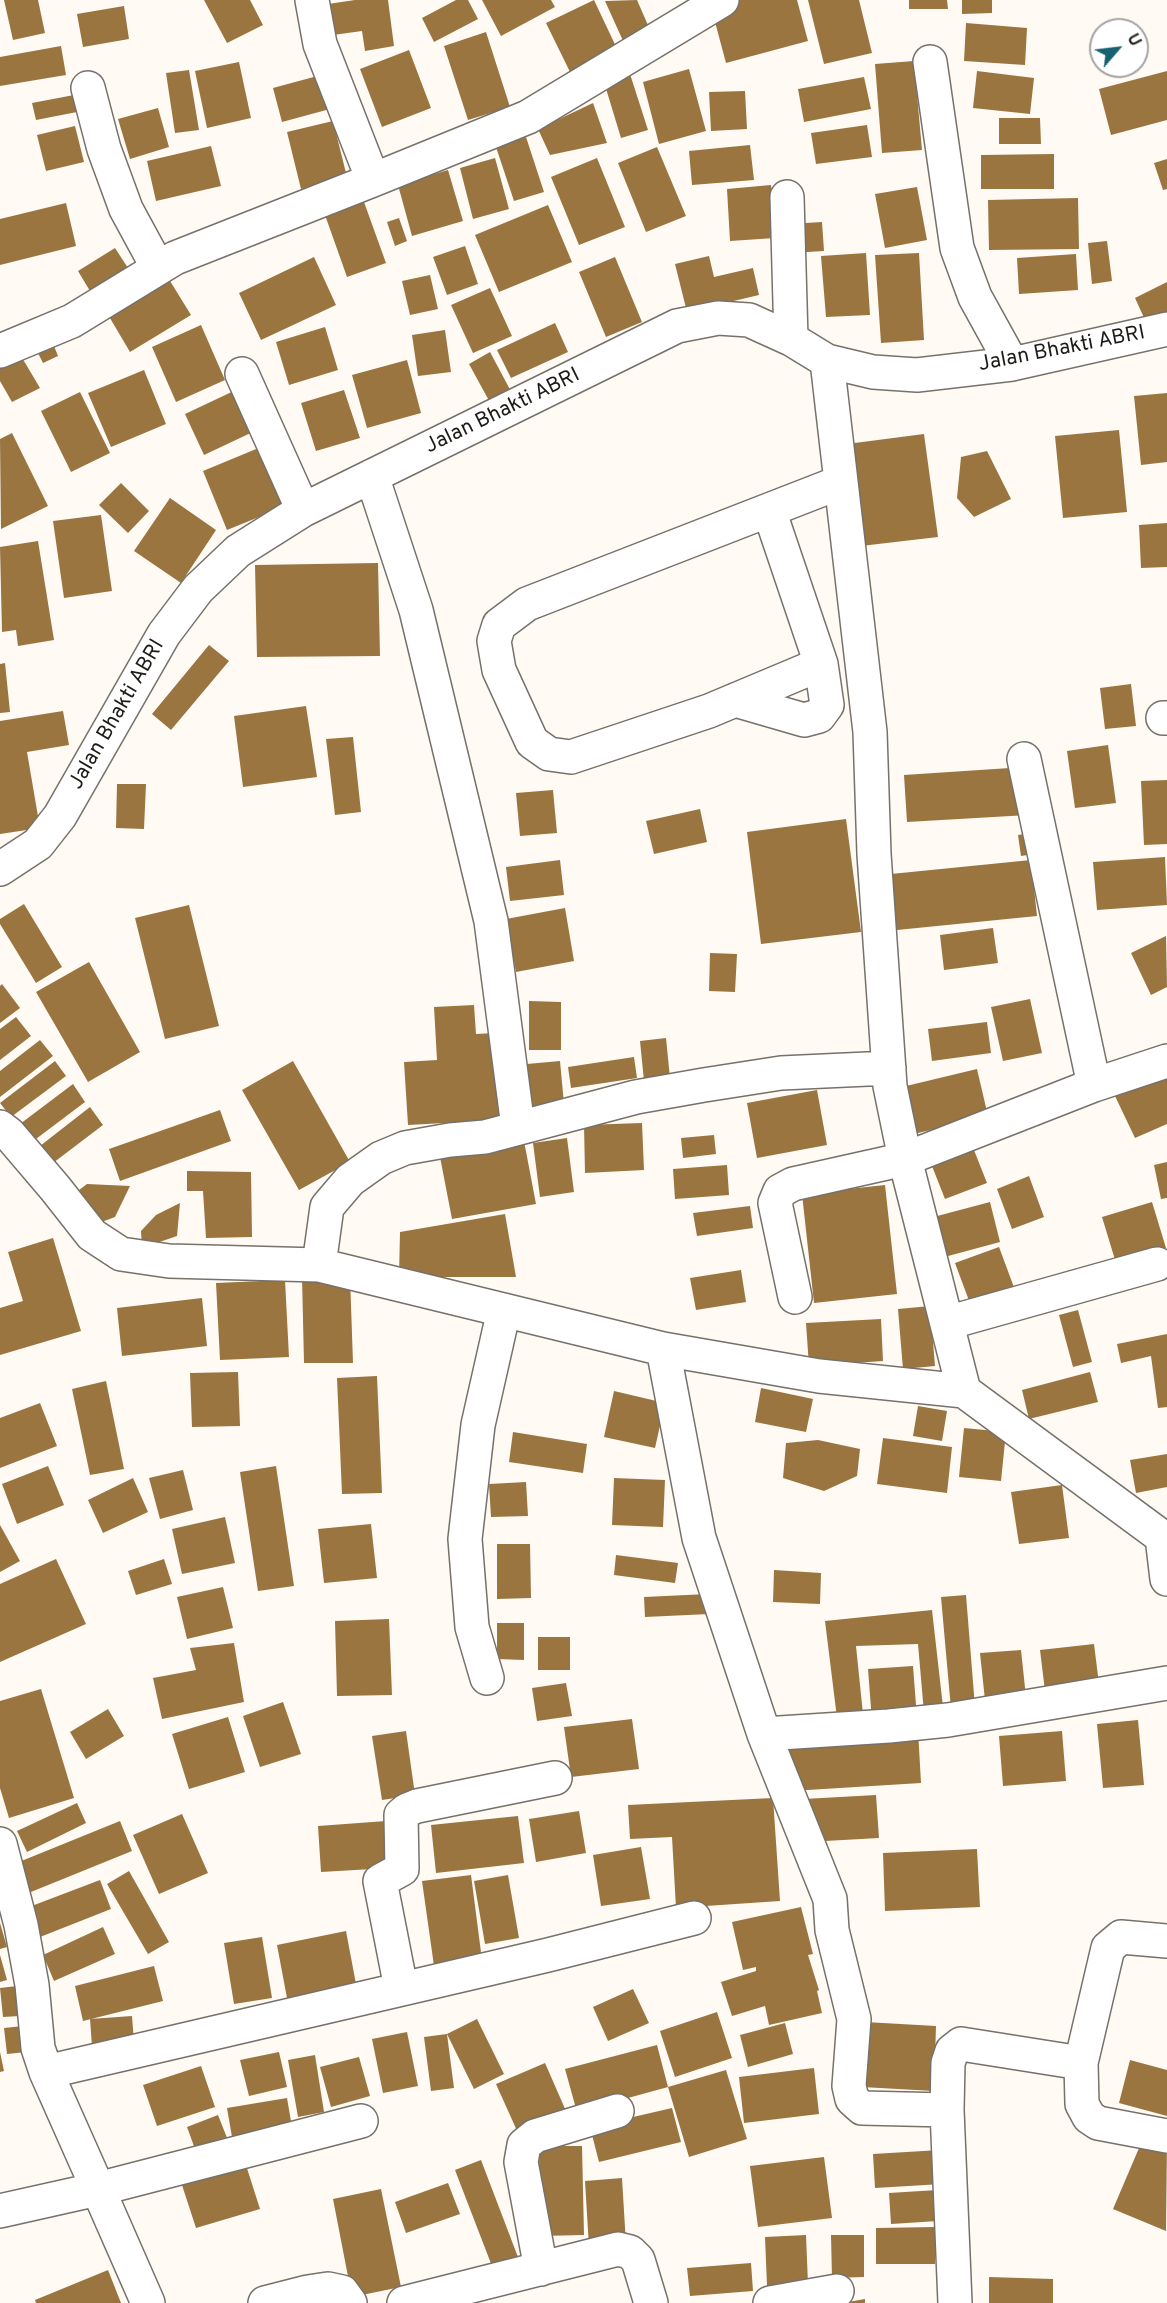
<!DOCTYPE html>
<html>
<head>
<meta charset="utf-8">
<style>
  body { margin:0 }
  #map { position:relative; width:1167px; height:2303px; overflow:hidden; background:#fffaf4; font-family:Overpass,sans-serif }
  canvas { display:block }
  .north { position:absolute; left:1089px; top:18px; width:60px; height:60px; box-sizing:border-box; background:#fff; border:2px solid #a5a4a3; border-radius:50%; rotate:62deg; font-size:16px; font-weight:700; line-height:24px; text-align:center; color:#1d1b18 }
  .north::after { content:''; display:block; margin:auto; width:21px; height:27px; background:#17626f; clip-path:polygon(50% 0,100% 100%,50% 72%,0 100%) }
</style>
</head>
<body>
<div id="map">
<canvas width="1167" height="2303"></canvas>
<div class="north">U</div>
</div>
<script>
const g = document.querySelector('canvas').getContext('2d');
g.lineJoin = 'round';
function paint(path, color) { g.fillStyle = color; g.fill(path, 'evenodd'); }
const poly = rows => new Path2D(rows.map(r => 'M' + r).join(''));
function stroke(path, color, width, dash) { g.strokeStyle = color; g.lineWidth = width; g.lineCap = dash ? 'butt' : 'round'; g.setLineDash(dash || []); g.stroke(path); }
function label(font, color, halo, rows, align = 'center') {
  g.font = font + ' Overpass,sans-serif'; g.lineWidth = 4.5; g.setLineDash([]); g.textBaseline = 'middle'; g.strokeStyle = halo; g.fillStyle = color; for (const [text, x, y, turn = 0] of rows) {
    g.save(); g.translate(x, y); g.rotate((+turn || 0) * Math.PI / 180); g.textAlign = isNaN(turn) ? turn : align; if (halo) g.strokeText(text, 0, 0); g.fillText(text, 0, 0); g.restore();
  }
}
paint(poly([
  [4,0,38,0,45,33,13,40],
  [204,0,250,0,263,25,227,43],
  [355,0,388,0,394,46,365,51,362,31,333,35,328,4],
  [456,0,468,0,478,19,434,42,422,18],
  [482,0,551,0,555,7,501,36],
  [594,0,619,53,572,76,546,23],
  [637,0,651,32,624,43,605,1],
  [735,0,797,0,808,41,726,63,711,7],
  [808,0,859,0,872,53,824,64],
  [909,0,947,0,948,9,909,9],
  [962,0,992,0,992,13,962,14],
  [124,6,129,39,83,47,77,14],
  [966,23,1027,28,1025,65,964,61],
  [486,32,510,107,468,120,444,46],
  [61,46,66,75,0,86,0,57],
  [409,50,431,108,382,127,360,69],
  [914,61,922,150,882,153,875,64],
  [239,62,251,118,207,128,195,71],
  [689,69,706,131,659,144,643,82],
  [189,70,199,130,175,133,166,73],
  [977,71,1034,78,1030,114,973,108],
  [1167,71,1167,120,1111,135,1099,89],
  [630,74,648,130,621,138,604,82],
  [321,75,330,109,282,122,273,88],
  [864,77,871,109,804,122,798,89],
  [745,91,747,129,711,131,709,92],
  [74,95,77,112,36,120,32,103],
  [593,103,607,143,550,155,538,129],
  [158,108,169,147,130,159,118,119],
  [999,118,1040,118,1041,144,999,144],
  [333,121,347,177,301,189,287,132],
  [867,125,872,157,816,164,811,133],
  [75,126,84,162,46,171,37,135],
  [526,137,544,192,514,201,496,147],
  [750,145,754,180,692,185,689,151],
  [211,146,221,186,156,201,147,161],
  [657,147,686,216,646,232,618,163],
  [1054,154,1054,189,981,189,981,155],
  [495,158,509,209,473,219,460,168],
  [597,158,625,227,579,245,551,177],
  [1167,159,1167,189,1163,190,1154,163],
  [448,170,463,221,412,236,398,185],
  [771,185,775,238,730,241,727,189],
  [917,187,927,240,885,248,875,194],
  [1078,198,1079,249,989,250,988,200],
  [364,202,386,263,347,277,325,215],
  [66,203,76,246,0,265,0,219],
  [548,205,572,262,499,292,475,235],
  [399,218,407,241,395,246,387,222],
  [822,222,824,251,791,253,788,224],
  [1107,241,1112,281,1092,284,1088,243],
  [465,246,478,284,447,295,433,257],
  [115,248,128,268,90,291,78,271],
  [866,253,870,315,826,317,821,256],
  [919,253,924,340,881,343,875,255],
  [1076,254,1078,290,1019,294,1017,258],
  [709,256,714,277,753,268,759,295,687,312,675,264],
  [314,257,336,305,261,340,239,293],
  [615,257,642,322,606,337,579,272],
  [430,275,438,309,410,315,402,281],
  [167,276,191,315,130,352,107,313],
  [1167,282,1167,312,1146,322,1135,298],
  [490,288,512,336,473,353,451,305],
  [555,323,568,352,511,378,497,350],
  [201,325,225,380,176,402,152,347],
  [325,327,338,370,289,385,276,342],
  [445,330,451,372,418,376,412,335],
  [52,341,58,356,43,363,36,349],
  [490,352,514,397,493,408,469,364],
  [21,356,40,388,12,402,0,381,0,365],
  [407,360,421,413,367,428,352,375],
  [144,370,166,424,111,447,88,393],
  [238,389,257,430,204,455,185,414],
  [344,390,360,438,316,451,301,403],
  [80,392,110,453,71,472,41,411],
  [1167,393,1167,462,1141,465,1134,396],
  [1119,430,1127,512,1063,518,1055,436],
  [12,433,48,506,1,529,0,439],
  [924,434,938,537,861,546,847,444],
  [261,447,286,506,227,530,203,471],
  [987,451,1011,499,974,517,957,498,961,457],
  [121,483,149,511,128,533,99,505],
  [170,498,216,530,181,583,134,551],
  [101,515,112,591,64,598,53,521],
  [1167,523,1167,567,1141,568,1139,525],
  [38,541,54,640,18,646,16,630,2,632,0,547],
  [378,563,380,656,257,657,255,565],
  [209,645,229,661,171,730,152,714],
  [5,663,10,712,0,713,0,664],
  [1131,684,1136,726,1105,729,1100,688],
  [306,706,317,777,243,787,234,716],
  [63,711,69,745,27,752,40,828,0,834,0,721],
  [353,737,361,812,335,815,326,739],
  [1108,745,1116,803,1075,808,1067,751],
  [1025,767,1028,815,907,822,904,775],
  [1167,780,1167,844,1144,845,1141,781],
  [117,784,146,784,144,829,116,828],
  [553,790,557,833,520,836,516,793],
  [700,809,707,842,654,854,646,821],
  [846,819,861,932,761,944,747,832],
  [1037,832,1040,853,1021,856,1018,835],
  [1165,857,1167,905,1097,910,1093,862],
  [560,860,564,895,510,901,506,867],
  [1031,860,1037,916,887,931,881,875],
  [24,904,62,967,36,983,0,924,0,919],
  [189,905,219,1026,165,1039,135,918],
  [565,908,574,961,516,972,506,919],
  [993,928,998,963,944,970,940,935],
  [1166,936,1167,987,1151,995,1131,953],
  [710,953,737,954,735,992,709,991],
  [89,962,140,1052,88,1082,36,992],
  [2,984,20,1008,0,1023,0,986],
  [1030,999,1042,1053,1003,1061,991,1007],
  [529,1001,561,1002,561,1050,529,1050],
  [474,1005,476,1034,495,1033,500,1120,408,1125,404,1062,437,1060,434,1007],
  [16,1017,31,1036,0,1060,0,1029],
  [987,1022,991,1053,932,1061,928,1029],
  [666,1038,671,1088,645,1091,640,1041],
  [40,1040,53,1056,0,1097,0,1071],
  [634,1057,637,1078,571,1088,568,1067],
  [55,1061,66,1076,11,1117,0,1103],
  [293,1061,350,1162,299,1190,242,1090],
  [560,1061,564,1104,531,1108,527,1064],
  [977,1069,988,1116,914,1134,902,1087],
  [1167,1073,1167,1124,1135,1138,1115,1096],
  [73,1084,85,1102,32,1142,20,1124],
  [817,1090,827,1145,757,1158,747,1103],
  [90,1107,103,1125,53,1163,40,1146],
  [220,1110,231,1141,120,1181,109,1149],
  [642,1123,644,1170,585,1173,584,1125],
  [714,1135,716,1154,683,1158,681,1138],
  [567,1138,574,1192,540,1197,533,1143],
  [524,1141,536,1204,452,1219,440,1157],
  [972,1145,987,1183,945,1199,930,1161],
  [1167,1162,1167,1198,1161,1199,1154,1165],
  [727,1165,729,1195,675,1199,673,1169],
  [187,1171,251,1172,252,1237,206,1238,203,1191,187,1191],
  [1029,1176,1044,1217,1012,1229,997,1189],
  [87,1184,130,1186,115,1217,99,1223,70,1197],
  [885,1185,897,1294,814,1303,802,1194],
  [990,1202,1000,1242,937,1259,926,1219],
  [1152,1202,1166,1248,1116,1263,1102,1217],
  [180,1203,177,1236,142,1248,141,1231,156,1215],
  [750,1206,753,1228,697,1236,693,1213],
  [505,1214,516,1277,399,1277,400,1232],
  [53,1238,81,1331,0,1355,0,1308,23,1301,8,1252],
  [999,1247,1015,1290,971,1306,955,1263],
  [741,1270,746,1302,696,1310,690,1278],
  [350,1276,353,1363,304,1363,302,1277],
  [285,1280,289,1357,220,1360,216,1283],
  [202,1298,207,1346,122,1356,117,1308],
  [930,1306,935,1366,903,1369,898,1309],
  [1078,1310,1092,1362,1073,1367,1059,1315],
  [881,1319,883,1361,809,1366,806,1323],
  [1167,1334,1167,1407,1158,1408,1151,1356,1121,1363,1117,1344],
  [238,1372,240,1426,192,1427,190,1373],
  [1090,1372,1098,1402,1029,1419,1022,1390],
  [377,1376,382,1493,342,1494,337,1378],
  [106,1381,124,1469,90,1475,72,1389],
  [761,1388,813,1399,806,1432,755,1422],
  [614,1391,665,1403,655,1448,604,1437],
  [40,1403,57,1446,0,1468,0,1418],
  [918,1406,947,1411,942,1441,913,1436],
  [964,1428,1006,1432,1001,1481,959,1477],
  [513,1432,587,1444,583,1473,509,1462],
  [883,1438,952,1447,947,1493,877,1484],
  [818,1440,860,1449,857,1476,824,1491,783,1478,786,1443],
  [1167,1454,1167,1487,1136,1493,1130,1460],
  [48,1466,64,1505,17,1524,2,1484],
  [276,1466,294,1586,258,1591,240,1472],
  [183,1470,193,1510,160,1519,149,1478],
  [133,1478,148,1512,103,1533,88,1500],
  [614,1478,665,1480,663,1527,612,1525],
  [526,1482,528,1516,491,1517,489,1484],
  [1062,1485,1069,1538,1019,1544,1011,1492],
  [225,1517,235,1563,182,1574,172,1529],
  [371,1524,377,1578,324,1583,318,1529],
  [0,1525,20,1561,0,1572],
  [497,1544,530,1544,531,1598,497,1599],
  [616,1555,678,1563,675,1583,614,1575],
  [56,1559,86,1624,0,1662,0,1584],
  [164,1559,172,1584,136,1595,128,1571],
  [774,1570,821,1573,820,1604,773,1602],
  [223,1587,233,1628,187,1639,177,1597],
  [708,1594,709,1614,645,1617,644,1597],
  [966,1595,975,1707,951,1709,941,1597],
  [932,1610,943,1707,924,1713,918,1644,856,1646,864,1724,838,1726,825,1621],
  [389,1619,392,1695,337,1696,335,1621],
  [497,1623,524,1623,524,1660,497,1659],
  [538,1637,570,1637,570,1670,538,1670],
  [234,1643,244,1702,162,1719,153,1678,196,1670,190,1648],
  [1094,1644,1099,1684,1045,1691,1040,1650],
  [1021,1650,1026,1697,985,1700,980,1653],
  [913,1666,917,1718,872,1721,868,1669],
  [566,1683,572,1716,537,1721,532,1688],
  [41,1689,74,1798,9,1818,0,1788,0,1701],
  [283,1702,301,1754,260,1767,243,1716],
  [108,1709,124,1736,86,1759,70,1732],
  [228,1717,245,1772,189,1789,172,1734],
  [632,1719,639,1769,571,1777,564,1727],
  [1138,1720,1144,1785,1103,1788,1097,1724],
  [918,1730,921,1783,791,1791,788,1739],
  [406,1731,415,1795,382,1800,372,1736],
  [1062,1731,1066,1781,1003,1786,999,1736],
  [876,1795,879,1838,807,1842,804,1799],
  [773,1798,780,1901,676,1908,672,1837,630,1839,628,1805],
  [77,1803,86,1823,27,1852,17,1831],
  [579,1811,586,1853,536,1862,529,1819],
  [182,1814,208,1873,159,1894,133,1835],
  [518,1816,524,1863,436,1873,431,1825],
  [120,1821,132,1851,26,1894,14,1864],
  [386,1821,389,1868,321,1872,318,1826],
  [641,1847,650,1899,601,1906,593,1855],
  [977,1849,980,1907,885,1911,883,1853],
  [129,1871,169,1942,148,1954,107,1884],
  [471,1875,482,1960,434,1966,422,1881],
  [508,1875,519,1938,485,1944,474,1881],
  [100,1880,111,1909,40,1937,29,1907],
  [801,1907,813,1954,808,1955,819,1990,817,1991,822,2013,769,2025,765,2006,732,2016,721,1982,756,1971,756,1967,743,1970,732,1922],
  [0,1923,7,1947,0,1949],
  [103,1927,115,1954,54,1981,43,1955],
  [346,1931,356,1984,287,1998,277,1945],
  [262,1937,272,1998,234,2004,224,1943],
  [0,1955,7,1980,0,1982],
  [154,1966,163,2001,83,2021,75,1986],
  [17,1986,20,2016,3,2017,0,1988],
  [633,1989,649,2023,608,2041,593,2007],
  [717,2012,732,2058,675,2077,660,2031],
  [132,2016,134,2042,92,2046,90,2019],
  [477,2019,504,2074,474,2089,447,2034,454,2088,431,2091,424,2037,447,2034],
  [865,2022,936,2026,934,2091,862,2087],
  [785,2023,793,2054,748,2067,740,2035],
  [23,2026,26,2052,7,2054,4,2028],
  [407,2032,418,2086,383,2093,372,2039],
  [657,2045,668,2087,577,2112,565,2069],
  [0,2052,4,2071,0,2072],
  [279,2052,287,2087,249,2096,240,2060],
  [315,2055,324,2112,298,2117,288,2060],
  [359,2057,370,2096,331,2107,320,2067],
  [1130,2060,1167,2070,1167,2116,1119,2103],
  [545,2063,566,2111,518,2133,496,2084],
  [201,2066,215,2107,157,2126,143,2085],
  [814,2068,819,2114,744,2123,739,2077],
  [726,2070,747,2139,689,2157,668,2087],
  [287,2098,292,2127,232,2137,227,2108],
  [672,2108,681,2142,599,2162,590,2127],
  [218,2115,231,2148,199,2160,187,2127],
  [1145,2134,1167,2143,1166,2231,1113,2209],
  [539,2146,582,2146,584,2235,540,2236],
  [940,2150,942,2184,875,2188,873,2154],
  [824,2157,832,2218,758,2227,750,2166],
  [481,2160,521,2265,495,2274,455,2170],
  [245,2162,260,2209,196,2228,181,2182],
  [622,2178,626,2244,589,2247,585,2181],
  [448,2183,460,2214,406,2233,395,2202],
  [381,2189,401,2287,352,2297,333,2199],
  [937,2190,938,2221,891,2224,889,2193],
  [935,2227,935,2264,876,2264,876,2228],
  [806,2235,808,2284,767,2286,765,2237],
  [831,2235,864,2235,864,2277,832,2278],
  [751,2263,753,2291,690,2296,687,2268],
  [108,2270,121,2303,36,2303,35,2300],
  [989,2277,1053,2279,1053,2303,989,2303],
  [865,2299,865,2303,848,2303,848,2302]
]), '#9a7540');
const minor = poly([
  [312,0,320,44,373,180],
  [930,62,957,248,975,297,1012,364],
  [88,88,104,149,126,209,158,268],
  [787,197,791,339],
  [0,351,72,321,175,258,373,180,528,117,722,0],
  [827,361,870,732,874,854,890,1086,905,1159,964,1391,1162,1537,1167,1538],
  [242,374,303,510],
  [372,476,416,610,491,921,518,1127],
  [821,664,709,711,571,757,549,754,532,742,499,670,494,641,499,625,527,604,841,482],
  [735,700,804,720,819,716,827,705,821,664,769,510],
  [1163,718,1167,718],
  [1024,759,1094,1085],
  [0,869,38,844,60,816,164,634,198,589,238,551,303,510,677,326,718,318,749,320,791,339,827,361,873,372,917,375,1012,364,1167,329],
  [0,1127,9,1134,55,1188,92,1235,121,1254,169,1261,319,1265,663,1349,819,1376,964,1391],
  [319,1265,327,1207,350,1180,381,1158,405,1148,450,1140,485,1137,636,1097,704,1085,781,1073,889,1068],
  [795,1297,775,1203,780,1191,793,1184,905,1159,1094,1085,1167,1061],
  [947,1323,1157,1264],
  [663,1349,699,1538,764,1734,830,1899,832,1930,854,2019,849,2086,852,2099,862,2108,947,2110],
  [1162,1537,1167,1579],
  [487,1678,472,1627,465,1539,478,1425,504,1310],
  [764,1734,889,1726,948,1720,1167,1683],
  [0,1844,21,1925,32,1985,38,2048,46,2072,98,2189,0,2211],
  [401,1988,380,1881,402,1869,401,1815,407,1810,417,1806,555,1778],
  [1081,2063,1082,2104,1089,2117,1098,2123,1167,2136],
  [46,2072,548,1955,694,1918],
  [541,2269,521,2162,524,2145,535,2136,617,2111],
  [148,2303,98,2189,361,2121],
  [265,2303,308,2292,328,2289,342,2292,350,2303],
  [404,2303,618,2249,630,2252,638,2260,651,2303],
  [770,2303,837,2291],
  [955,2303,947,2110,948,2063,952,2051,961,2044,1081,2063,1108,1948,1121,1937,1167,1941]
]);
stroke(minor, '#76716a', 36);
stroke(minor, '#fff', 33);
label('21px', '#1d1b18', '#fff', [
  ["Jalan Bhakti ABRI",1062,350,-11],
  ["Jalan Bhakti ABRI",503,412,-26],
  ["Jalan Bhakti ABRI",118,715,-60]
]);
</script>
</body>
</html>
